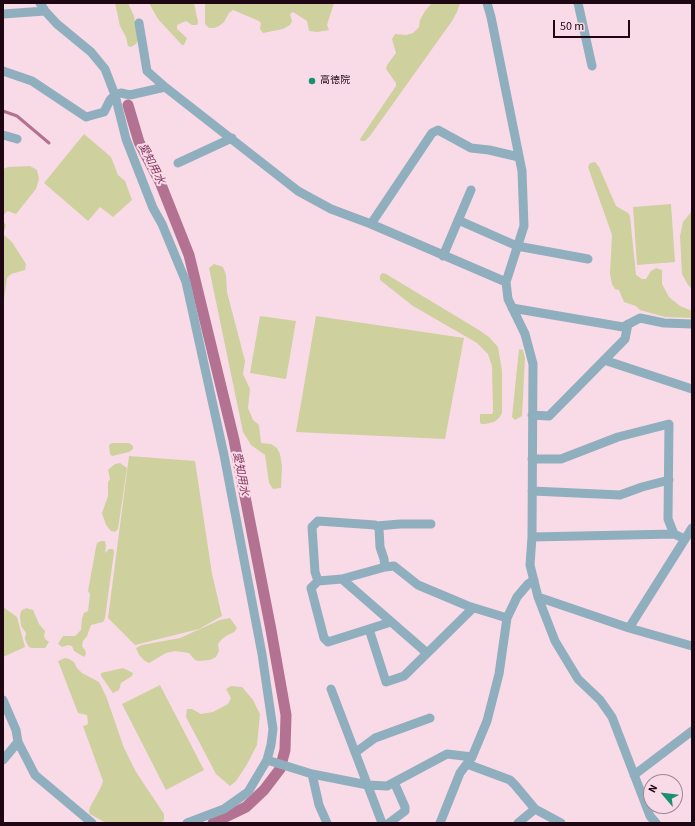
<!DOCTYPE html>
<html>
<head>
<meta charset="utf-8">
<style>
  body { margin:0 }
  #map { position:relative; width:695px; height:826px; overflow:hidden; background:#f9dbe8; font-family:"Source Sans 3",sans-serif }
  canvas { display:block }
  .frame { position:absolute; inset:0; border:4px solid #1e0613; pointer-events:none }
  .north { position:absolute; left:643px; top:774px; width:40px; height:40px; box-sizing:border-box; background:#f9dbe8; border:1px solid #a18693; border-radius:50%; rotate:298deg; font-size:11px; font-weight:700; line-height:16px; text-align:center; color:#1e0613 }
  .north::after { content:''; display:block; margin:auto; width:14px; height:18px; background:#1b8f71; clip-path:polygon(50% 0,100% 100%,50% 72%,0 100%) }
  .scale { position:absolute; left:553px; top:20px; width:77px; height:18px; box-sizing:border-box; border:2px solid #1e0613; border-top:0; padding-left:5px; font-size:12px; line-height:14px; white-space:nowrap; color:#1e0613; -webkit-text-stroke:3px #f9dbe8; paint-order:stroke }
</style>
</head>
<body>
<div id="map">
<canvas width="695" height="826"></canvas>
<div class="frame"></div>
<div class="north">N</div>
<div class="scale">50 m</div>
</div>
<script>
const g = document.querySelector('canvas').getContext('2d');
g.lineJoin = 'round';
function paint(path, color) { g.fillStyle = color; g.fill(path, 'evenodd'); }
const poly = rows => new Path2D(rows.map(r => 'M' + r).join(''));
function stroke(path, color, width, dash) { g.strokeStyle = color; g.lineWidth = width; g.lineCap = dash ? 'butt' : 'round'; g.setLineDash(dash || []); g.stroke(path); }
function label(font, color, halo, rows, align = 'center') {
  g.font = font + ' "Source Sans 3","Noto Sans JP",sans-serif'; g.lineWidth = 4; g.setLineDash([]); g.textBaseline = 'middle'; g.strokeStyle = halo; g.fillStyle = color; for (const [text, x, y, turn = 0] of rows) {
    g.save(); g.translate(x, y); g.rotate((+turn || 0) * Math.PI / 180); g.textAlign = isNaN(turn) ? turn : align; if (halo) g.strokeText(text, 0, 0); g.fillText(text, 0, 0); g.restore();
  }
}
paint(poly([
  [115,3,128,3,134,16,138,39,136,44,131,47,128,46,126,37,120,26],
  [149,3,194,3,198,22,197,25,192,25,186,21,177,25,177,29,187,38,184,45,182,45,158,19],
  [205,3,334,3,327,25,329,30,317,32,309,31,307,21,293,12,290,14,292,21,290,25,283,29,263,33,260,29,261,23,259,21,233,10,229,13,224,22,219,26,214,28,209,28,205,24],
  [432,3,460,3,457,12,452,21,370,136,365,141,361,141,360,139,396,86,396,83,386,69,387,65,396,53,392,39,395,34,406,35,413,33,419,27,420,20,425,11],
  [84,134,111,157,118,175,125,181,132,200,113,217,100,207,88,221,44,183],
  [595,162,599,167,616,206,628,213,630,216,636,275,642,279,646,279,651,271,656,268,662,270,662,284,669,297,680,306,692,311,692,318,665,317,640,310,636,306,624,302,619,290,615,289,612,284,610,274,612,235,588,167,590,163],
  [30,166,37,170,39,179,36,189,16,214,8,211,4,214,3,217,3,169,8,167],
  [671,204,675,262,637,265,633,207],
  [692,211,692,289,688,285,682,274,680,236,683,222],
  [3,221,6,225,4,232,4,235,12,242,26,264,25,270,11,274,7,278,3,306],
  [214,264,223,267,226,275,227,292,245,361,243,374,250,389,248,408,253,420,259,425,261,443,271,444,277,448,280,454,282,466,281,488,273,489,269,483,265,455,251,445,243,432,209,268],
  [382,273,386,274,479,330,489,337,498,347,502,371,502,413,499,418,494,422,485,424,481,424,480,422,480,414,492,414,493,412,492,366,488,354,477,343,413,306,380,280,380,276],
  [260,316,296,321,286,379,250,373],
  [316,316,464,338,445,439,296,432],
  [519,349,523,350,525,358,522,416,515,420,512,417],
  [112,443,129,443,133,446,133,449,129,452,112,456,110,454,109,445],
  [129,456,195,461,212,574,222,616,199,629,135,645,108,618],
  [120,463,127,468,118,529,115,532,111,531,106,525,102,513,108,496,108,482,110,479,108,470,115,464],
  [101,541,105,541,106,546,105,553,109,549,113,549,114,552,105,618,103,622,91,625,87,636,83,641,82,646,85,650,86,654,84,657,74,651,72,646,68,645,62,647,58,644,63,636,75,636,81,630,82,618,84,613,88,611,90,594,88,591,96,547,97,543],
  [3,607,17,617,25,647,3,657],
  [26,608,33,610,39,624,45,631,44,636,45,639,49,642,45,648,32,648,29,647,26,642,25,638,26,633,21,626,20,616,21,611],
  [230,618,237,628,234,632,226,636,222,639,218,644,219,651,216,657,210,660,199,661,195,660,189,653,175,651,166,653,149,663,145,661,139,655,136,648,142,645,180,638,220,620],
  [65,658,69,659,74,662,77,668,82,673,99,682,106,696,124,748,136,772,164,814,164,820,161,823,106,823,90,814,89,811,90,807,101,787,103,781,83,726,87,725,88,723,87,715,78,713,58,661],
  [123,668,133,673,132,676,121,683,119,690,113,693,101,676,101,673],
  [160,685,204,770,166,790,122,704],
  [231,686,242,687,253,700,260,714,257,745,246,766,236,781,230,786,216,774,186,717,187,709,192,709,201,714,213,712,228,704,231,698,226,689]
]), '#ced09e');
stroke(poly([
  [3,111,17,116,49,143]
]), '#b37291', 3);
stroke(poly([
  [128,105,139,142,160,182,189,255,234,440,271,630,286,715,285,750,280,769,264,790,246,807,213,823]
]), '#b37291', 11);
stroke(poly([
  [40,3,45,11,57,24,91,52,105,69,115,95,126,139,153,208,162,224,186,282,224,455,262,654,273,729,271,745,267,760,248,792,224,809,187,823],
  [487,3,491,17,522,171,524,226,506,282,508,299,525,334,533,364,532,537,530,565,538,597,555,641,578,679,600,700,612,717,650,816,656,823],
  [578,3,592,66],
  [3,14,45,11],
  [139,23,147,71,165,87,298,191,331,209,371,224,506,282],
  [3,71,32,81,86,117,104,112,110,100,115,95,121,93,130,95,165,87],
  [3,135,17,139],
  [178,163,232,138],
  [458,220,517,246,588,259],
  [371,224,432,133,438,130,471,148,489,150,519,157],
  [443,256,471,190],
  [512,308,623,327,640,318,664,323,692,324],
  [604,360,692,389],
  [532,415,549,416,625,339,628,324],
  [532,459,561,459,618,437,669,424,668,519,674,534],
  [532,491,620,495,642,487,669,480],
  [377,526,400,524,431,524],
  [532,537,674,534,685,539],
  [342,579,427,653],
  [318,581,342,579,385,567],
  [538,597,629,628,692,646],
  [473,608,404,676,386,682,369,629,328,642,324,638,311,588,318,581,315,572,312,527,318,521,375,525,379,528,380,547,384,559,385,567,394,566,418,585,468,606,507,618],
  [629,628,692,528],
  [369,629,391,622],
  [331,689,382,823],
  [3,700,16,730,18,742,35,775,92,823],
  [356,752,375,738,430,718],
  [3,760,18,742],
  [267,760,312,774,368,785,387,786,447,754,472,757],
  [467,764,510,780,515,785,535,809,518,823],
  [312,774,319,805,327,823],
  [634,775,692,731],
  [535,809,561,823],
  [389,823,405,811,405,807,394,782],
  [440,823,460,773,472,757,487,721,499,674,507,618,517,597,528,584,534,580]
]), '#8fafbe', 9);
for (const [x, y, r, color] of [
  [312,81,4,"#1b8f71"]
]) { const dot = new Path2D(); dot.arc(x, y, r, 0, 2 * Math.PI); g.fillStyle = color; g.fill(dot); stroke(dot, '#f9dbe8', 1.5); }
label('10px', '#1e0613', '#f9dbe8', [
  ["高徳院",320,81]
], 'left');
label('italic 11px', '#82315c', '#f9dbe8', [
  ["愛知用水",151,164,63],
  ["愛知用水",240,474,79]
]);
</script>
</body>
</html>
